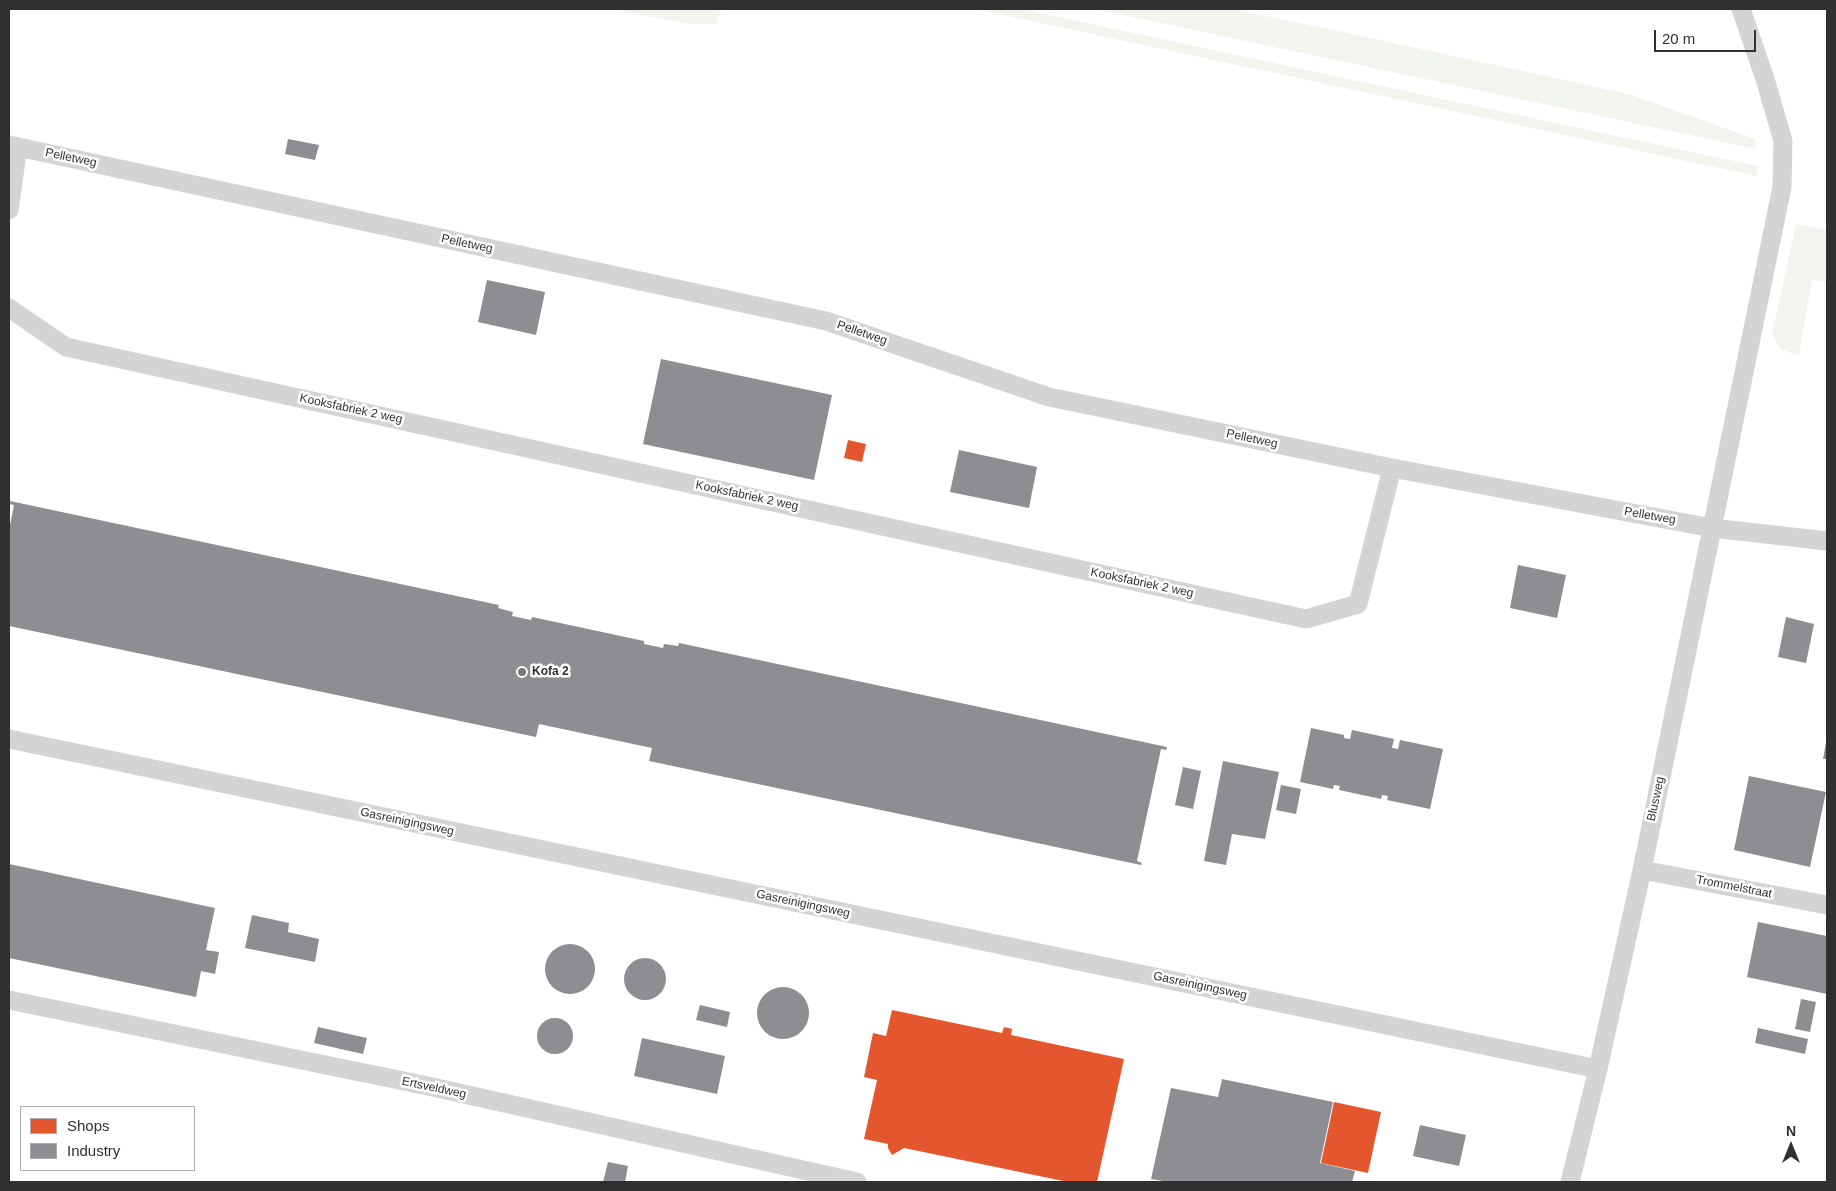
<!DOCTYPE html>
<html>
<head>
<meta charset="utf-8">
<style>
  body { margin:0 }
  #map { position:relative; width:1836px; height:1191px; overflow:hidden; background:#fff; font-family:Arial,sans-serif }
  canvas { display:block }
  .frame { position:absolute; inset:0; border:10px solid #303030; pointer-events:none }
  .legend { position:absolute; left:20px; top:1106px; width:175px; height:65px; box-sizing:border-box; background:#fff; border:1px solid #acacac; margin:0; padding:6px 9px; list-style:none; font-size:15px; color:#303030 }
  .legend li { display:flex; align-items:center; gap:10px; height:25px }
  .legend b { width:25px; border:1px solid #acacac }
  .north { position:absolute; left:1766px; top:1121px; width:50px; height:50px; -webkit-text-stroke:4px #fff; paint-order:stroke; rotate:0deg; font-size:14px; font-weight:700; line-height:20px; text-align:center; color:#303030 }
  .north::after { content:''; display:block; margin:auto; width:18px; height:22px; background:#303030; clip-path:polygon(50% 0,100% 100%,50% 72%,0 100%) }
  .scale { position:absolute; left:1654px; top:30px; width:102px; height:22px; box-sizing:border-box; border:2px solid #303030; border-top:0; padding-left:6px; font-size:15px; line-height:18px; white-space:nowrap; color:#303030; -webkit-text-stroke:4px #fff; paint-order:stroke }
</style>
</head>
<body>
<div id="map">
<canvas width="1836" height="1191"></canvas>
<div class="frame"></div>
<ul class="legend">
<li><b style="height:14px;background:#e4572e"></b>Shops</li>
<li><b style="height:14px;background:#8d8d92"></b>Industry</li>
</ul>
<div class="north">N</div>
<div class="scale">20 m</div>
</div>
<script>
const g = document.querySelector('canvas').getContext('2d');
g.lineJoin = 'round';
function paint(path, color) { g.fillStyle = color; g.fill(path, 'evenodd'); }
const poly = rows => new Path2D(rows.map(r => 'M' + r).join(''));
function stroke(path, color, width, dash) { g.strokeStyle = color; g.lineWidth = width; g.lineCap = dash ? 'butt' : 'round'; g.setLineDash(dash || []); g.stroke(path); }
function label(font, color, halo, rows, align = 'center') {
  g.font = font + ' Arial,sans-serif'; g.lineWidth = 5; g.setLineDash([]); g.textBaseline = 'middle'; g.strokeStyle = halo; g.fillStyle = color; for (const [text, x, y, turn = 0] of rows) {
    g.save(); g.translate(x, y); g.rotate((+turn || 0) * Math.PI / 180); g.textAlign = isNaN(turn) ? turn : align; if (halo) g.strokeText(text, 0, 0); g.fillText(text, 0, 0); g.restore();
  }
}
paint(poly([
  [610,9,721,9,717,24,691,24],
  [975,9,1021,9,1757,166,1757,176],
  [1095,9,1231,9,1338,31,1629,94,1755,139,1756,149],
  [1796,224,1827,230,1827,282,1812,280,1799,355,1788,352,1778,346,1772,333]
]), '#f2f5ed');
paint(poly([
  [848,440,866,444,862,462,844,458],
  [892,1010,1002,1033,1004,1027,1012,1029,1011,1035,1124,1059,1097,1182,1068,1182,904,1148,892,1155,888,1148,888,1144,864,1139,877,1080,864,1077,873,1033,886,1036],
  [1334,1102,1381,1112,1368,1173,1321,1163]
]), '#e4572e');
paint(poly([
  [288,139,319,145,315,160,285,154],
  [487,280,545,292,536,335,478,322],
  [661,359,832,395,814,480,643,444],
  [959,450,1037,467,1029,508,950,492],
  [10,501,499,605,498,608,513,612,512,616,531,620,532,617,644,641,644,644,663,648,664,644,678,646,679,643,1167,747,1166,750,1161,749,1137,861,1142,863,1141,865,649,761,652,748,539,724,536,737,9,626,9,530,14,505,9,504],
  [1518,565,1566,575,1557,618,1510,608],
  [1786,617,1814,624,1806,663,1778,657],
  [1311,728,1344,735,1344,738,1350,739,1352,730,1394,739,1392,748,1398,749,1400,740,1443,749,1430,809,1387,800,1388,796,1382,795,1381,799,1339,790,1340,786,1334,785,1333,789,1300,782],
  [1826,742,1827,743,1827,759,1823,759],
  [1223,761,1279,772,1265,839,1232,834,1226,865,1204,861],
  [1183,767,1201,771,1193,809,1175,805],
  [1749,776,1826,792,1810,867,1734,850],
  [1281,785,1301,789,1296,814,1276,810],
  [9,864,215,908,206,950,219,952,215,974,201,971,196,997,9,958],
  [252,915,289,923,288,932,319,939,315,962,245,948],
  [1758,922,1827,936,1827,994,1747,977],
  '545 969a25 25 0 1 1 50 0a25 25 0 1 1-50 0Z',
  '624 979a21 21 0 1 1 42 0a21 21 0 1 1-42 0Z',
  '757 1013a26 26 0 1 1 52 0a26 26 0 1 1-52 0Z',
  [1801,999,1816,1002,1810,1032,1795,1029],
  [700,1005,730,1012,727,1027,696,1020],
  '537 1036a18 18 0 1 1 36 0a18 18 0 1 1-36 0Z',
  [318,1027,367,1038,363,1054,314,1043],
  [1758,1028,1808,1039,1805,1054,1755,1043],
  [642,1038,725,1056,717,1094,634,1076],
  [1222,1079,1333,1102,1320,1163,1355,1171,1352,1182,1169,1182,1151,1179,1171,1088,1218,1097],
  [1420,1125,1466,1135,1459,1166,1413,1156],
  [608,1162,628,1166,625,1182,603,1182]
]), '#8d8d92');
stroke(poly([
  [9,145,826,321,1049,397,1392,468,1712,528,1827,541],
  [9,210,18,147],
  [9,308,66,347,1306,619,1358,604,1392,468],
  [9,739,1598,1069],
  [1642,870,1827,905],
  [9,1000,428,1086,857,1182],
  [1570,1182,1598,1069,1642,870,1782,187,1783,141,1765,79,1741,9]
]), '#d4d4d4', 19);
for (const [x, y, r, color] of [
  [522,672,5,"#787878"]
]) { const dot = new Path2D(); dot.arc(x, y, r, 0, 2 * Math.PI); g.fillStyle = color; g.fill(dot); stroke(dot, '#fff', 2); }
label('12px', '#303030', '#fff', [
  ["Pelletweg",71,158,12],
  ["Pelletweg",467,244,12],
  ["Pelletweg",862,333,19],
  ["Kooksfabriek 2 weg",351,409,12],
  ["Pelletweg",1252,439,12],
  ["Kooksfabriek 2 weg",747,496,12],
  ["Pelletweg",1650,516,10],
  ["Kooksfabriek 2 weg",1142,583,12],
  ["Blusweg",1656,799,-78],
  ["Gasreinigingsweg",407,822,12],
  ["Trommelstraat",1734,887,11],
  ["Gasreinigingsweg",803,904,12],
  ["Gasreinigingsweg",1200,986,12],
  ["Ertsveldweg",434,1088,12]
]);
label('bold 12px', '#303030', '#fff', [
  ["Kofa 2",532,672]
], 'left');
</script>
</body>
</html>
